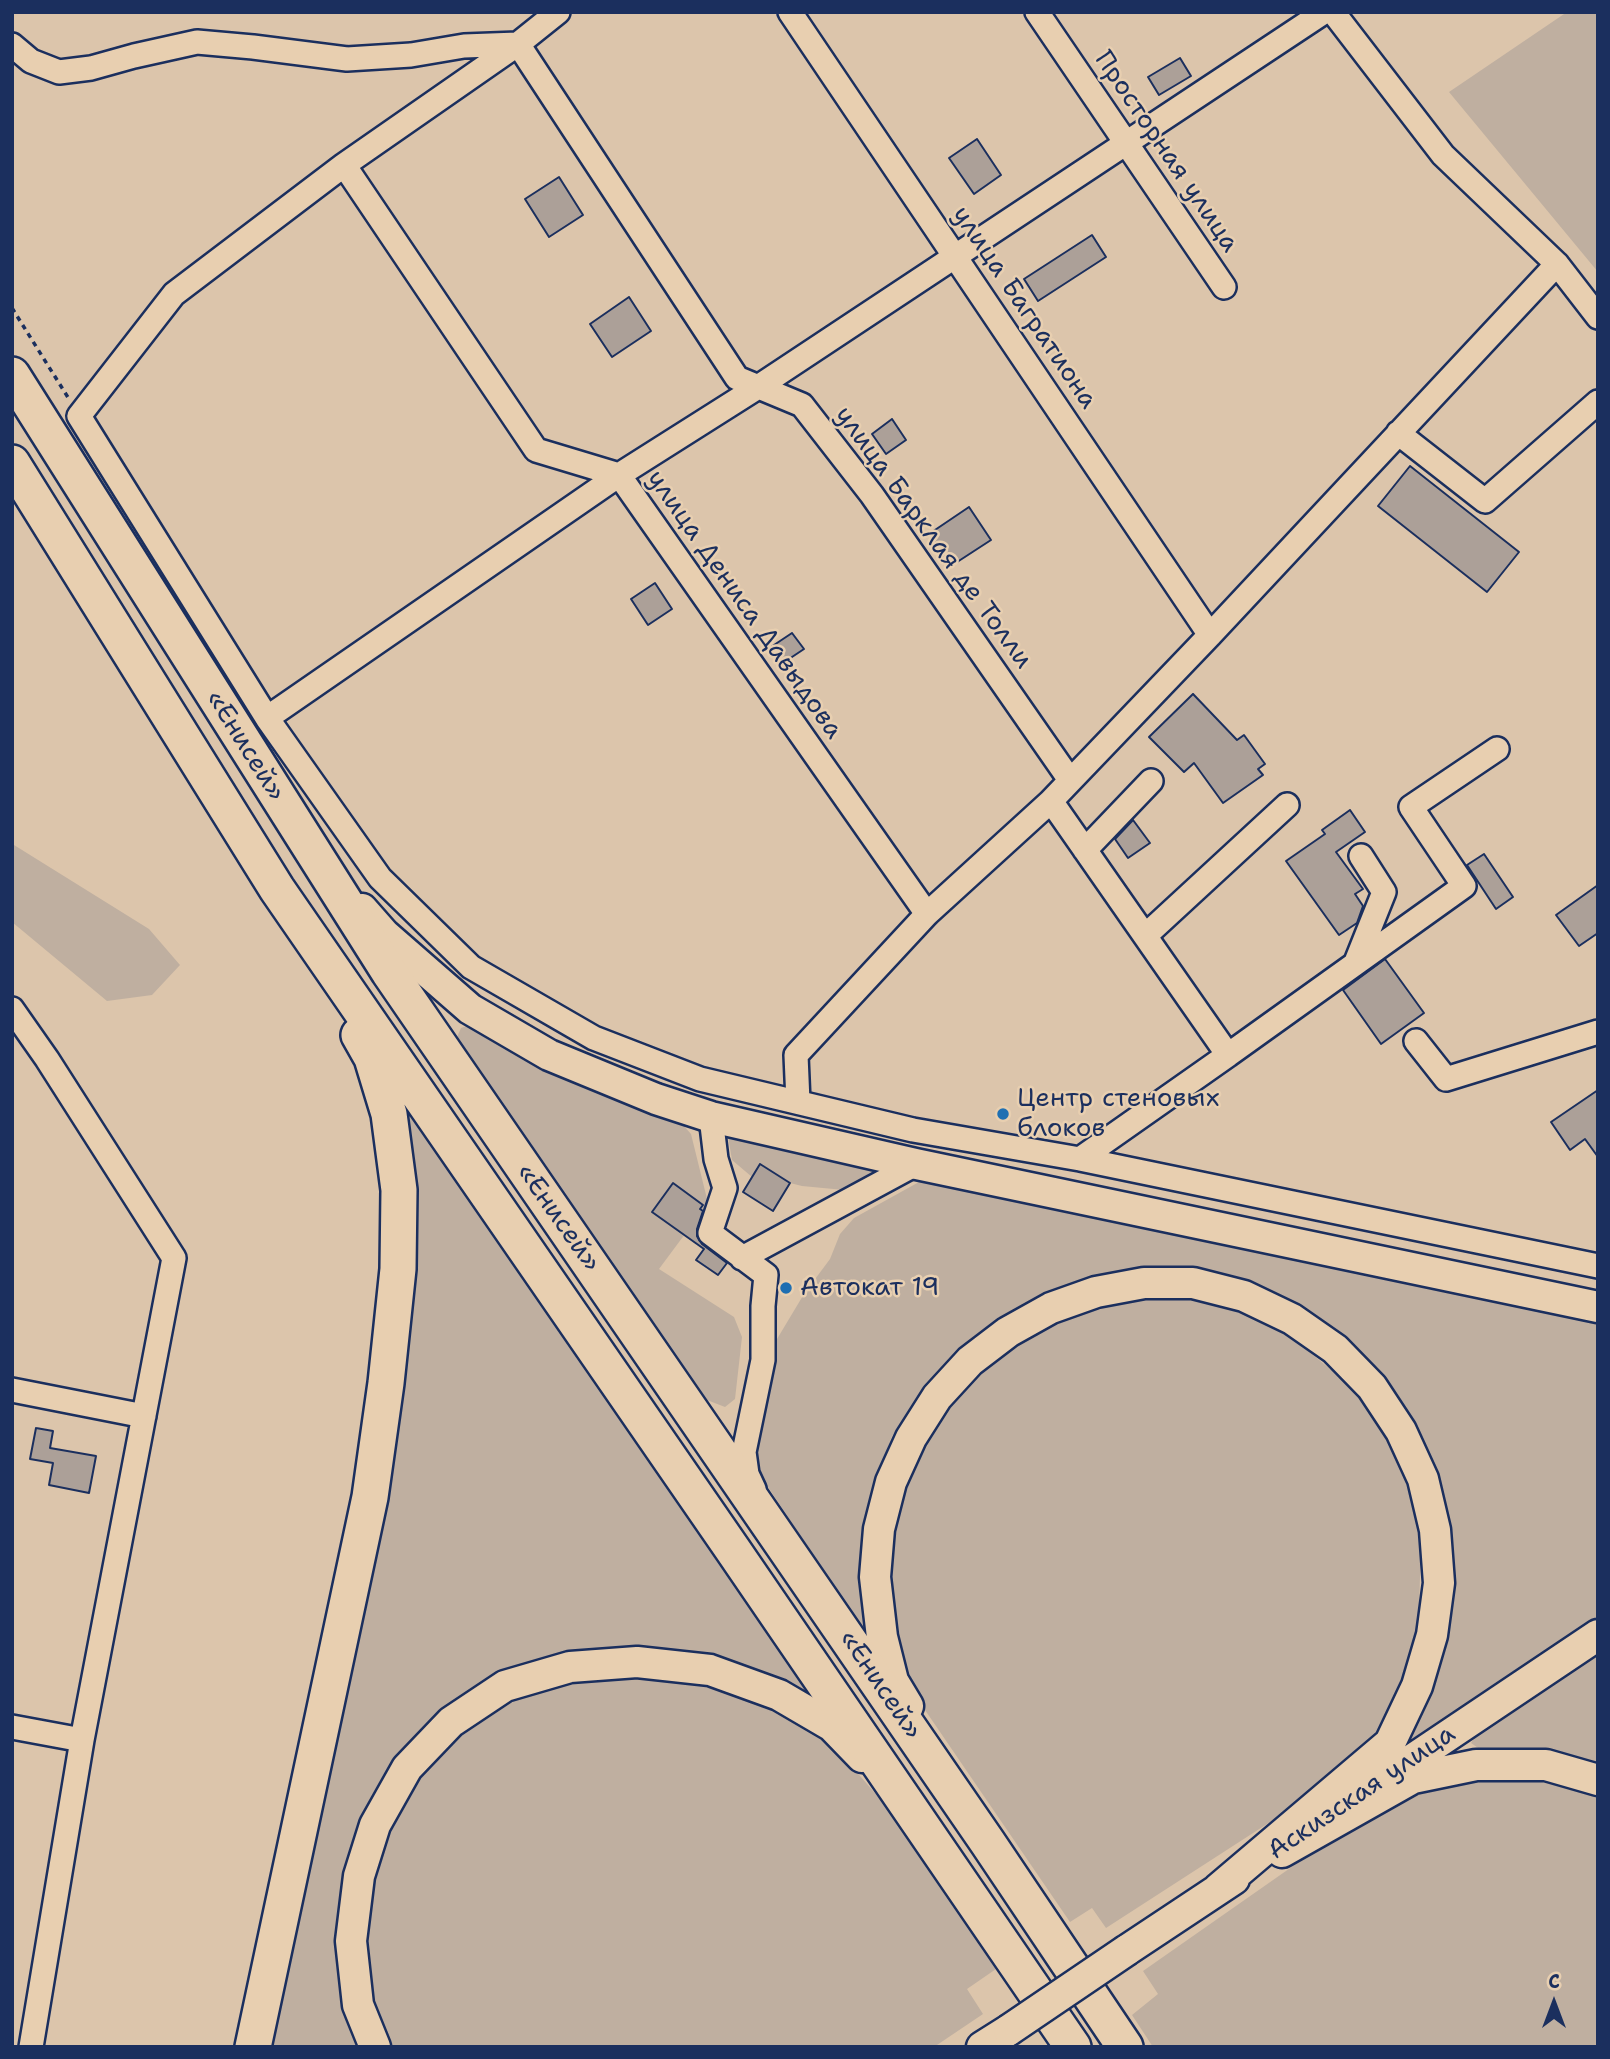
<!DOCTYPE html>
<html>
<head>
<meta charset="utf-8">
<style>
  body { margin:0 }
  #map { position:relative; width:1610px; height:2059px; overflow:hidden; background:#dcc5ab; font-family:"Shantell Sans",sans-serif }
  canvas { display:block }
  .frame { position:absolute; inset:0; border:14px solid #1b2f5e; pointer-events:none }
  .north { position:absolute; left:1519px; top:1968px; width:70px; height:70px; -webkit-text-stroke:5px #e8cfb0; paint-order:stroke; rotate:0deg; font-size:19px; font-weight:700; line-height:28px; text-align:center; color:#1b2f5e }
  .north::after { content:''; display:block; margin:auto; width:24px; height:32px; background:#1b2f5e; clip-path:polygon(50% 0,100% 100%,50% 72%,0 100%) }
</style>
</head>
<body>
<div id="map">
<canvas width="1610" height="2059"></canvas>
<div class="frame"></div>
<div class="north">С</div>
</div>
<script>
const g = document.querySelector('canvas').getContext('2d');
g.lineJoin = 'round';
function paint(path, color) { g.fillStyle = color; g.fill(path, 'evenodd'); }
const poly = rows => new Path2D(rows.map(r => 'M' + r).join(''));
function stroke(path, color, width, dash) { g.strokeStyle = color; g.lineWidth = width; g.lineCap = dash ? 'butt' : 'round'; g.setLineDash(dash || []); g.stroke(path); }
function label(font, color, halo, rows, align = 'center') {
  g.font = font + ' "Shantell Sans",sans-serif'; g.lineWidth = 5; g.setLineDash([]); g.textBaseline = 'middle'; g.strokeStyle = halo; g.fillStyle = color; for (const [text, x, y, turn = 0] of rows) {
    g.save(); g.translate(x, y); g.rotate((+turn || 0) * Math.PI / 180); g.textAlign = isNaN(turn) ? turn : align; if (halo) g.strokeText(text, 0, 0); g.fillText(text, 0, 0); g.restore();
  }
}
paint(poly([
  [1567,12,1598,12,1598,272,1449,92],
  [12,841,14,845,149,929,180,965,152,995,107,1001,12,922],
  [473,1024,683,1118,683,1125,691,1134,708,1203,659,1269,734,1317,742,1337,735,1399,725,1407,707,1400,513,1139,455,1042,461,1028],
  [398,1077,832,1716,774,1679,501,1675,363,1823,364,2047,260,2047,378,1496],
  [727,1130,885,1163,844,1190,802,1186,790,1183,761,1164,752,1177,732,1160],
  [942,1177,1598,1316,1598,1616,1409,1741,1441,1650,1402,1408,1200,1275,982,1336,928,1381,892,1436,871,1494,863,1579,872,1643,758,1472,758,1443,777,1339,804,1294,830,1259,840,1234,854,1218,919,1182],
  [1141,1297,1195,1299,1242,1309,1290,1336,1341,1378,1379,1419,1411,1481,1421,1542,1419,1611,1411,1682,1395,1717,1332,1782,1106,1928,1092,1908,1070,1922,912,1691,893,1636,889,1589,892,1501,912,1441,996,1353,1077,1315],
  [1598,1651,1598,1769,1484,1752,1471,1743,1482,1726],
  [638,1673,711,1687,760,1701,827,1738,894,1815,996,1969,967,1989,983,2014,934,2047,387,2047,373,2000,364,1936,369,1878,412,1775,457,1730,514,1695,571,1677],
  [1479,1777,1545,1782,1598,1794,1598,2047,1153,2047,1132,2015,1158,1994,1143,1971,1366,1815,1430,1788]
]), '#bfafa0');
const building = poly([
  [1180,58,1191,76,1159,95,1148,77,1180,58],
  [977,139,1001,175,974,194,949,158,977,139],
  [559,177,583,215,549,237,525,199,559,177],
  [1092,235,1106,257,1038,301,1024,279,1092,235],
  [629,297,651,331,612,357,590,324,629,297],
  [892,419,906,440,886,454,872,434,892,419],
  [1410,466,1519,552,1487,592,1378,506,1410,466],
  [969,507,991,540,951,566,929,534,969,507],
  [655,583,672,609,648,625,631,599,655,583],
  [792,633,804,649,783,663,771,647,792,633],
  [1193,694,1237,740,1244,735,1265,764,1258,769,1263,775,1223,803,1194,763,1184,772,1149,737,1193,694],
  [1350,810,1365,832,1336,852,1363,889,1355,894,1363,906,1357,923,1339,935,1286,861,1325,834,1322,830,1350,810],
  [1133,820,1150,843,1128,858,1115,839,1133,820],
  [1484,854,1513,897,1496,909,1467,865,1484,854],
  [1598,885,1598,933,1579,946,1556,915,1598,885],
  [1385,959,1424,1013,1381,1044,1343,990,1385,959],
  [1598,1090,1598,1157,1585,1139,1570,1150,1551,1122,1598,1090],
  [760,1164,790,1183,773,1211,743,1192,760,1164],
  [673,1183,703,1205,700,1209,703,1211,697,1229,697,1236,702,1244,727,1263,718,1275,696,1260,704,1249,652,1212,673,1183],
  [36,1428,53,1431,50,1448,96,1456,89,1493,49,1485,53,1463,30,1459,36,1428]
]);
paint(building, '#aca098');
stroke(building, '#1b2f5e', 2);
const minor = poly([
  [558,12,518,44,344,165,174,294,79,416,267,718,380,878,471,967,594,1038,700,1079,913,1130,1080,1159,1598,1266],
  [790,12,1210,635],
  [1037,12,1224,287],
  [1333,12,1443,155,1557,264,1598,317],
  [12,45,31,61,59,72,91,68,134,56,197,42,253,47,347,59,411,55,464,46,518,44,737,378,802,405,872,495,1070,780],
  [344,165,536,450,619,475,927,914],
  [1398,433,1485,501,1598,402],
  [267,718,619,475,758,387,1324,12],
  [1051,801,1228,1055,1080,1159],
  [1085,850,1151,781],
  [1145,936,1287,805],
  [1356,962,1384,892,1361,856],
  [12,1009,47,1059,174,1258,82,1740,31,2047],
  [1416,1041,1446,1079,1598,1032],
  [1228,1055,1464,886,1411,807,1497,749],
  [798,1102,796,1055,927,914,1051,801,1210,635,1557,264],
  [711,1117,716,1159,725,1188,710,1233,766,1275,763,1306,763,1360,744,1452,747,1474,754,1489],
  [742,1258,916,1164],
  [12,1390,144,1416],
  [12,1727,82,1740]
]);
const major = poly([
  [362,909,384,934,470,1009,549,1055,656,1099,711,1117,916,1164,1598,1307],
  [908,1706,893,1681,882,1637,875,1577,879,1529,891,1482,911,1438,937,1397,970,1361,1008,1332,1051,1308,1096,1292,1144,1283,1193,1283,1244,1296,1292,1319,1335,1349,1372,1387,1401,1431,1423,1479,1435,1530,1439,1583,1432,1635,1417,1686,1390,1743,1218,1889],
  [1337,1810,1598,1635],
  [1282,1852,1413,1778,1476,1765,1546,1765,1598,1780],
  [1127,1950,1234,1879],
  [375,2047,358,2005,351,1941,359,1876,375,1825,407,1768,451,1722,505,1686,570,1667,637,1662,710,1670,779,1695,832,1726,862,1757],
  [982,2047,1009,2030]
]);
const highway = poly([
  [12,375,389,972,988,1843,1125,2047],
  [12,463,277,889,733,1550,1073,2047],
  [253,2047,370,1497,386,1383,398,1269,399,1190,389,1114,372,1058,359,1035]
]);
stroke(minor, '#1b2f5e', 28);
stroke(major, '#1b2f5e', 35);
stroke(highway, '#1b2f5e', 40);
stroke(poly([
  [12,308,69,399]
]), '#1b2f5e', 3.5, [5, 5]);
stroke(minor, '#e8cfb0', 23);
stroke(major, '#e8cfb0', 30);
stroke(highway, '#e8cfb0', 35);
const majorBridge = poly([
  [1009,2030,1127,1950]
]);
stroke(majorBridge, '#1b2f5e', 35, []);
stroke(majorBridge, '#e8cfb0', 30);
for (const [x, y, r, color] of [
  [1003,1114,7,"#1f6fb2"],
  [786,1288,7,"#1f6fb2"]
]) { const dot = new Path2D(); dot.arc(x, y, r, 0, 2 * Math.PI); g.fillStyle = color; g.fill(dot); stroke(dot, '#e8cfb0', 2.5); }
label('26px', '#1b2f5e', '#e8cfb0', [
  ["Просторная улица",1166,152,56],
  ["улица Багратиона",1024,308,56],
  ["улица Барклая де Толли",933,538,54],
  ["улица Дениса Давыдова",744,605,55],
  ["«Енисей»",245,746,58],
  ["«Енисей»",558,1218,55],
  ["«Енисей»",880,1685,56],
  ["Аскизская улица",1362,1793,-34]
]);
label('26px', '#1b2f5e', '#e8cfb0', [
  ["Центр стеновых",1017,1099],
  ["блоков",1017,1129],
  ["Автокат 19",800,1288]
], 'left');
</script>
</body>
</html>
